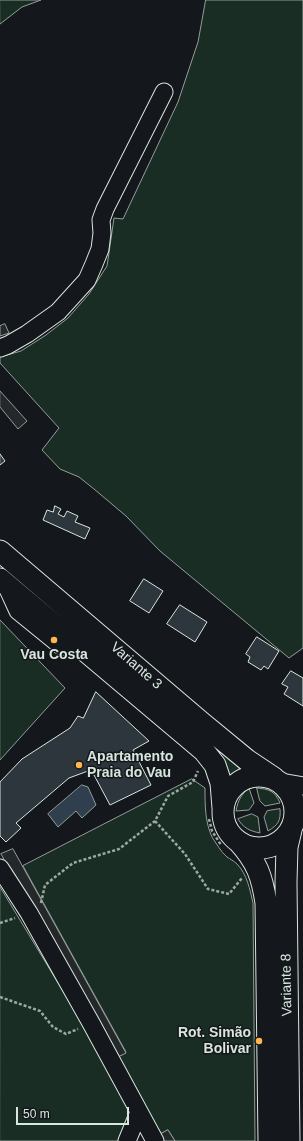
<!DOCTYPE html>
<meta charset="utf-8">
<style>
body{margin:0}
#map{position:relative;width:303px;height:1141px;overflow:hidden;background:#14181c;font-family:Arial,sans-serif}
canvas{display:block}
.scale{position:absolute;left:16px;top:1107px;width:113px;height:18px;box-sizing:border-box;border:2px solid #d8e6dc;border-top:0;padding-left:5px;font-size:12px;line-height:14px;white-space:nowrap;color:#d8e6dc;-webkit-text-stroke:3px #14181c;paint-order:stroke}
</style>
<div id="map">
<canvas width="303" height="1141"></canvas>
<div class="scale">50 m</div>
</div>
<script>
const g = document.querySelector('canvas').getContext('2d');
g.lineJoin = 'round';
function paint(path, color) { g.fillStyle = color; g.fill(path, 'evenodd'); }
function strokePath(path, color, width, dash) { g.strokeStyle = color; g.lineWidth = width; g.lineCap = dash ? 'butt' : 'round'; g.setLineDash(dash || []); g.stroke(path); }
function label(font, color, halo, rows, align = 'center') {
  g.font = font + ' Arial,sans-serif'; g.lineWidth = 3; g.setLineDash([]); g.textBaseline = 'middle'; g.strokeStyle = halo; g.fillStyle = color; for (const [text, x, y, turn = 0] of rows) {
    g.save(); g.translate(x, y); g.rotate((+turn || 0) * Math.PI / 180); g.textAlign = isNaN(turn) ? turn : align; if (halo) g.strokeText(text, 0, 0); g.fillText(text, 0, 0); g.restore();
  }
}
const green = new Path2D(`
 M0 0H41L22 7 0 24Z
 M206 0H303V648L289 658 160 551 126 516 94 489 79 477 60 469 42 450 59 428 0 363V357L21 351 46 335 68 318 89 294 107 266 114 218 123 219 178 102 198 42Z
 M0 620 65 688 0 760Z
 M213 742 243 766 226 778 210 745Z
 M192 779 205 788C205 805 205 822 212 837 216 843 221 852 227 857 230 859 234 861 237 864 247 874 250 890 253 903L255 1141H175L168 1130 159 1135 116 1058 126 1052 23 866Z
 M249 788 254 803 249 810 236 811C238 800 241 795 249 788Z
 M257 788C269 789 275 791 280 803L265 806 260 801Z
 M280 809C281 821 278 825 268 831L264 817 267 811Z
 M252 814 258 817 260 833C250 831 243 828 238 819Z
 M0 887 69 1001 129 1105 131 1120 122 1141H0Z`);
paint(green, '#1a2d24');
strokePath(green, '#939e99', 1);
const parking = new Path2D(`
 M5 324 9 333 0 336V326Z
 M0 391 27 421 18 429 0 407Z
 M13 849 126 1053 116 1058 1 854Z
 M168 1130 175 1141H163L159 1135Z`);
paint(parking, '#24282b');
strokePath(parking, '#939e99', 1);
const water = new Path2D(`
 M82 785 88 787 96 805 82 818 76 811 58 827 48 814Z`);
paint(water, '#2f3f4d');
strokePath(water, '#939e99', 1);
const building = new Path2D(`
 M0 454 5 461 0 465Z
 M55 506 61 509 58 514 64 517 67 511 78 516 75 522 90 528 85 539 43 520 47 510 53 512Z
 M144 579 163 591 149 613 130 601Z
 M180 605 207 622 195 642 167 624Z
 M257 637 279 651 268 669 264 666 261 670 248 662 250 657 246 654Z
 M291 671 303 678V706L284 694 288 687 282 684Z
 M96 692 149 741 133 750 151 785 110 805 94 775 88 771 69 778 16 823 21 828 6 842 0 836V782L22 759 70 728 78 716 83 718Z`);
paint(building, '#2c363c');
strokePath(building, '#d8e6dc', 1);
const minor = new Path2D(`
 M0 348 8 345 27 334 58 312 87 280 94 264 100 249 102 233 101 220 105 209 164 92
 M7 587 18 611 61 646 84 650
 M281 782 303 786
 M294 823 303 815
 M0 868 29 913 91 1023 155 1141
 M127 1141 139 1112`);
const major = new Path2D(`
 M0 551 202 723 247 760 274 778
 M0 579 204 751 215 765 221 783 223 808
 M223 812a36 36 0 1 1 72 0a36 36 0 1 1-72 0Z
 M238 841C257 862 262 876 266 903L269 1141
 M289 1141 286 882 287 847 291 830`);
strokePath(minor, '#d8e6dc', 19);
strokePath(major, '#d8e6dc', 23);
strokePath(new Path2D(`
 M209 819 212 831 221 845
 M155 821 185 854 208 889 229 894 242 878
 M41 903 45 885 73 863 119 849 155 821 168 796 193 782 198 771
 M0 923 15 918
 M0 997 40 1011 53 1027 66 1034 78 1029`), '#9da8a2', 2.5, [3, 2]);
strokePath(minor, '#14181c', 17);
strokePath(major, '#14181c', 21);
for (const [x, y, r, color] of [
 [54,640,4,"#ffb74d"],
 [79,765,4,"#ffb74d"],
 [259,1041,4,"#ffb74d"]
]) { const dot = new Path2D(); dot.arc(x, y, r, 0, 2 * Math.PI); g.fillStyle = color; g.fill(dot); strokePath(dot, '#14181c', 1.5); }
label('bold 14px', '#d8e6dc', '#14181c', [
 ["Vau Costa",54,655],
 ["Apartamento",87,757,"left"],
 ["Praia do Vau",87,773,"left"],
 ["Rot. Simão",251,1033,"right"],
 ["Bolivar",251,1049,"right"]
]);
label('14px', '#d8e6dc', '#14181c', [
 ["Variante 3",136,666,41],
 ["Variante 8",287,985,-91]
]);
</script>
